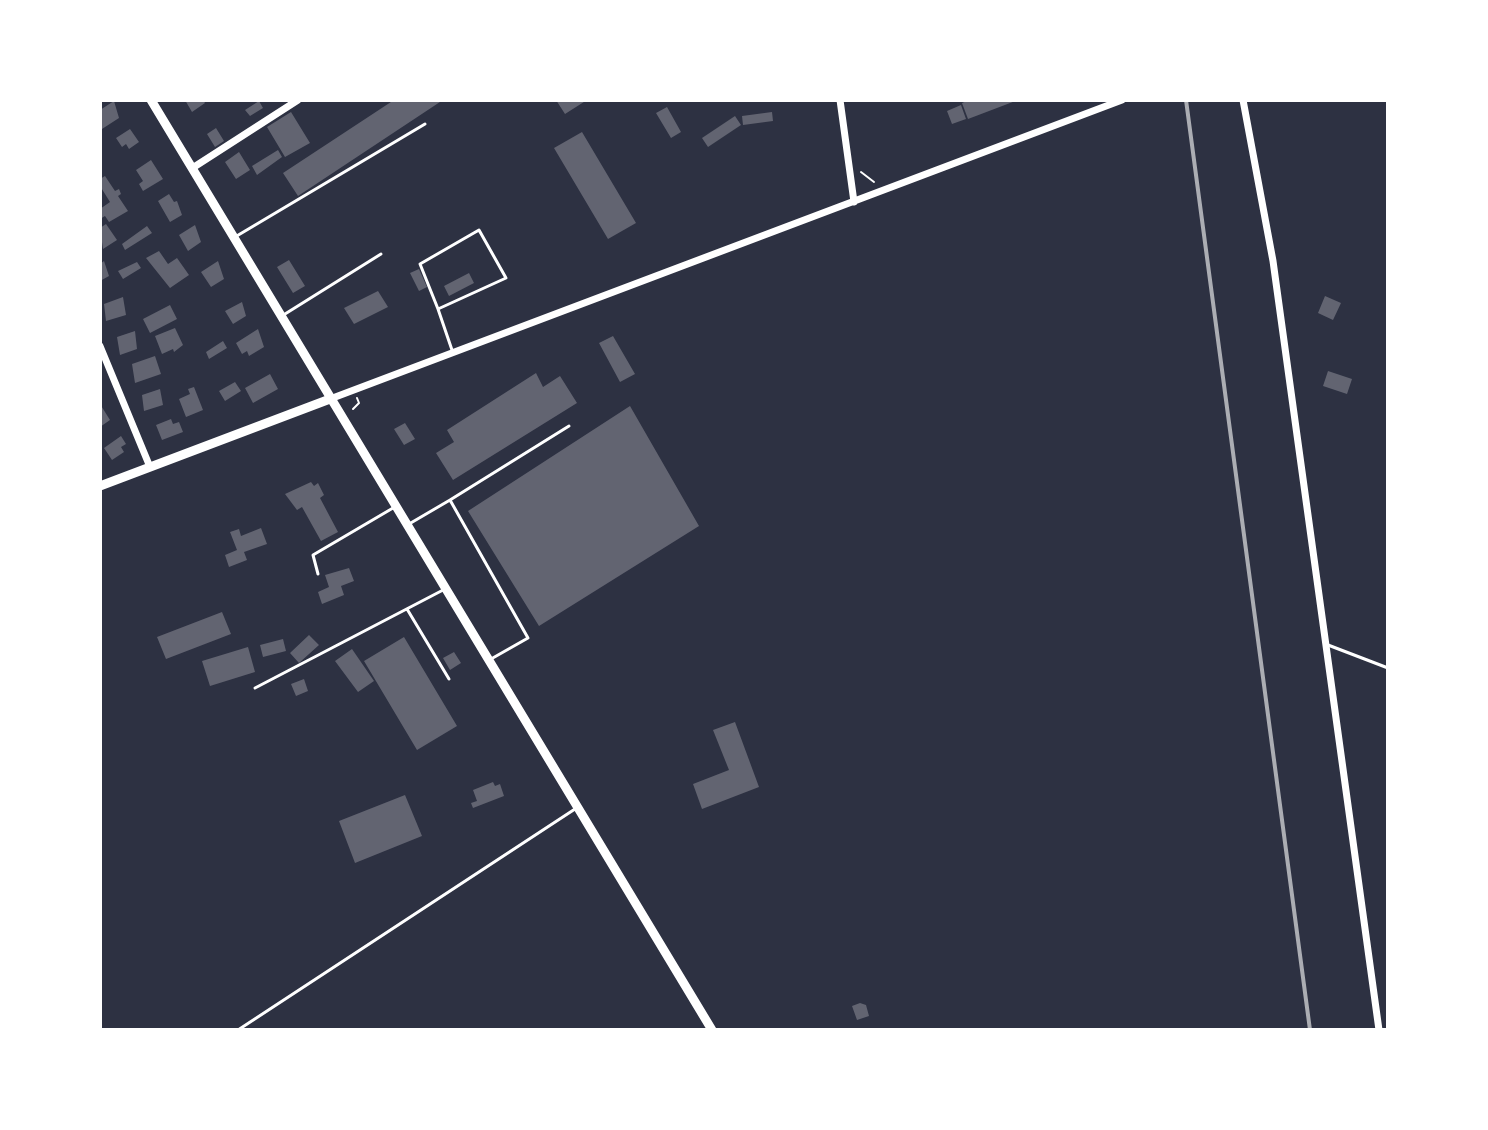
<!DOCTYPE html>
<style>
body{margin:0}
#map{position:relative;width:1488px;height:1130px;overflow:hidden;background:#2d3142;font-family:"DejaVu Sans",sans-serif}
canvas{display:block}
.frame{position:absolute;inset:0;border:102px solid #fff;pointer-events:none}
</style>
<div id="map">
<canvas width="1488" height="1130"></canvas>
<div class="frame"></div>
</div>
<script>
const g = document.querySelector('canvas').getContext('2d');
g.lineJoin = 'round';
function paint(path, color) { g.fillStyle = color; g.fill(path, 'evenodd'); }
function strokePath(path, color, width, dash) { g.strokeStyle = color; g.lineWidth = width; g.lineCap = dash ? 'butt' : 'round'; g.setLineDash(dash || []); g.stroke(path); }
paint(new Path2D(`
 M185 100H203L205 103 192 112Z
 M394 100H443L298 196 283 173Z
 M556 100H587L565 114Z
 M969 100H1018L968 119 962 103Z
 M114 101 119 118 102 129 100 110Z
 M259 101 263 108 250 116 245 110Z
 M961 105 966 119 952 124 947 111Z
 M667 107 681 132 671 138 656 113Z
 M291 112 310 143 285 157 267 127Z
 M772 112 773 121 743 125 742 116Z
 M735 116 741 125 708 147 702 138Z
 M216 128 224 141 215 147 207 134Z
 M130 129 139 142 129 149 126 144 122 147 116 138Z
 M582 132 636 223 608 239 554 148Z
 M278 150 282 157 257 175 252 166Z
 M239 152 250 170 236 179 225 162Z
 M151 160 163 179 143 191 139 184 143 181 136 170Z
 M105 176 115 191 119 189 121 194 118 196 128 211 109 222 105 216 100 219V209L110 202 100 186V179Z
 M169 194 174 202 177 201 182 215 170 222 158 201Z
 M106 224 117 240 103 249 100 228Z
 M195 225 201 242 188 251 179 235Z
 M147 226 152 233 125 250 122 244Z
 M159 251 168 264 177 258 189 275 170 288 146 258Z
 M289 260 305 286 293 293 277 267Z
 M104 261 109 276 100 281V264Z
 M218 261 224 279 211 287 201 272Z
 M137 262 141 268 123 279 118 271Z
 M419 269 427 287 419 291 410 273Z
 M469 273 474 283 449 296 444 286Z
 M378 291 388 307 354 324 344 308Z
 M1325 296 1341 303 1333 320 1318 313Z
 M123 297 126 315 106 321 104 304Z
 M242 302 246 316 233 324 225 311Z
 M170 305 177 319 150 333 143 319Z
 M175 328 183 345 174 352 173 349 162 354 155 336Z
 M258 329 264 347 249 356 247 351 242 354 236 343Z
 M135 331 137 349 120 355 117 337Z
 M613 336 635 374 620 382 599 343Z
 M223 341 227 348 209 359 206 352Z
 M155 356 161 374 135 383 132 364Z
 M1328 371 1352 379 1347 394 1323 386Z
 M536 373 543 387 560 376 577 403 453 480 436 453 454 442 447 430Z
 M270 374 278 389 253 403 245 388Z
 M235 382 241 391 225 401 219 391Z
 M194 387 203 410 186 417 179 399 190 394 188 389Z
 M160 389 163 405 144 411 142 395Z
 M100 404 110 420 100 427Z
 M630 406 699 526 539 626 468 511Z
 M171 419 173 424 179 422 183 432 162 440 156 425Z
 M405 423 415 439 404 445 394 429Z
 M121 436 126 444 121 447 124 452 112 460 104 448Z
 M311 482 314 486 318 483 324 495 320 498 338 532 321 541 302 507 297 510 285 494Z
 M261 528 267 544 244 552 247 560 229 567 225 555 237 550 230 532 239 529 241 536Z
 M349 568 354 581 341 586 344 595 322 604 318 592 329 587 325 575Z
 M222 612 231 634 166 659 157 637Z
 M309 635 319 645 299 663 290 653Z
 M404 637 457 726 417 750 364 661Z
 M283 639 286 651 263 657 260 645Z
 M248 647 255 672 210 686 202 661Z
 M352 649 374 681 358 692 335 661Z
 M454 652 461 663 450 670 443 658Z
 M304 679 308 691 296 696 291 684Z
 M735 722 759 787 702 809 693 784 729 770 713 730Z
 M493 782 495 786 500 784 504 796 473 808 471 803 477 801 473 790Z
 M405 795 422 836 355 863 339 821Z
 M860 1003 866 1005 869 1016 857 1020 852 1006Z`), '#626471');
strokePath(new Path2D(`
 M861 172 874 182
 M353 409 359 403 357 398`), '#fff', 2);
strokePath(new Path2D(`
 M235 237 425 124
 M438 309 420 264 479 230 506 278 438 309 453 353
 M285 314 381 254
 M450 500 569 426
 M409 524 450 500 528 638 491 659
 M318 574 313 555 393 508
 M407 609 449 679
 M1328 645 1388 668
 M255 688 445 589
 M238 1030 575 809`), '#fff', 3);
strokePath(new Path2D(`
 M840 100 854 202
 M1243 100 1273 261 1379 1030
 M194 167 298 100
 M100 346 150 467
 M330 399 1122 100`), '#fff', 7);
strokePath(new Path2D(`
 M151 100 712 1030
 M100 486 330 399`), '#fff', 9);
strokePath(new Path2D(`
 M1186 100 1310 1030`), '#abadb3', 4);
</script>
